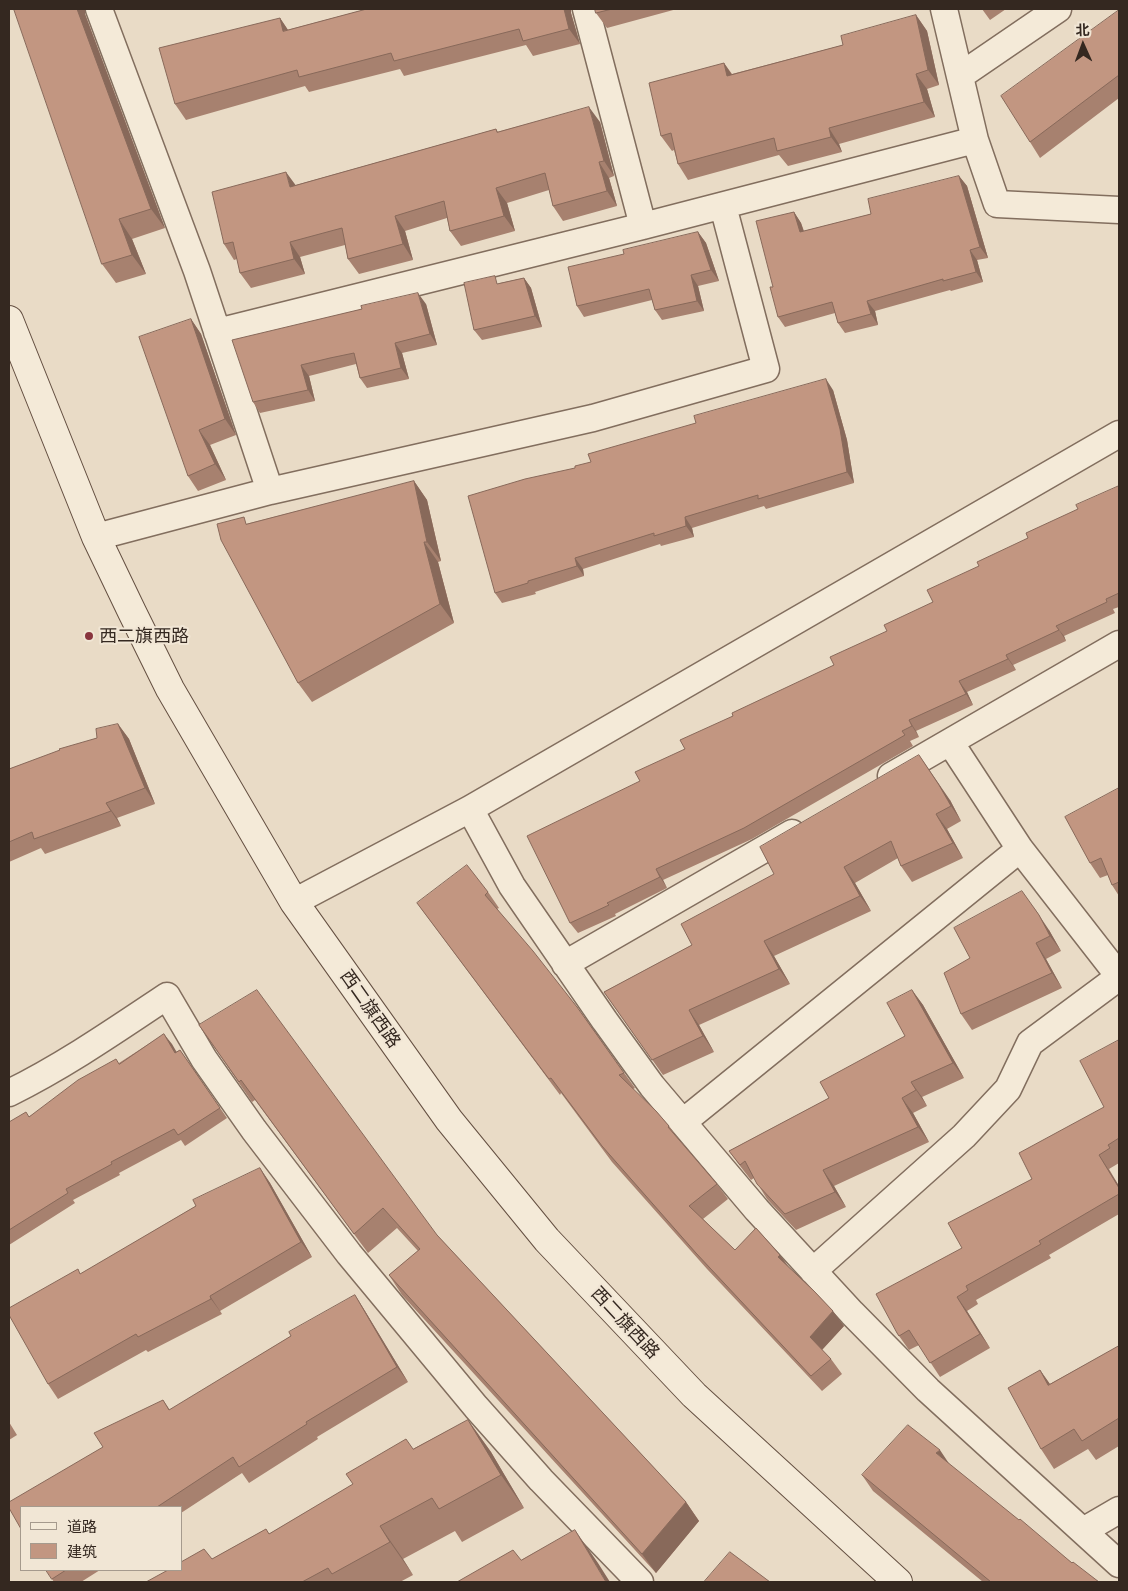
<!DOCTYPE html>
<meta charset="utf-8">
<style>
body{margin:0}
#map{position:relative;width:1128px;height:1591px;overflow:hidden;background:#e9dbc6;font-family:"Crimson Pro","Noto Sans SC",serif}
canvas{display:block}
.frame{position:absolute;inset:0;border:10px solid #342820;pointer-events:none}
.legend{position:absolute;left:20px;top:1506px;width:162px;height:65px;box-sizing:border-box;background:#f1e6d5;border:1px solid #a59a8d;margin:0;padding:6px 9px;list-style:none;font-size:15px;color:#342820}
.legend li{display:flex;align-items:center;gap:10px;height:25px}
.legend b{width:25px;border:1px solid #a59a8d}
.north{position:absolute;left:1058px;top:20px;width:50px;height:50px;-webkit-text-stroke:4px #f1e6d5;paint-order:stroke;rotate:358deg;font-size:14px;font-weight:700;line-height:20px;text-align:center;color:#342820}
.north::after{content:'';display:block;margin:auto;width:18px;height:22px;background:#342820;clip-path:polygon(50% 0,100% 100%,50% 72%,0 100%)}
</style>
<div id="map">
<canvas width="1128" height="1591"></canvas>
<div class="frame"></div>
<ul class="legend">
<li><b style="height:6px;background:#f4ead8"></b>道路</li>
<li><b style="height:14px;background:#c29681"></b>建筑</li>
</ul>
<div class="north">北</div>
</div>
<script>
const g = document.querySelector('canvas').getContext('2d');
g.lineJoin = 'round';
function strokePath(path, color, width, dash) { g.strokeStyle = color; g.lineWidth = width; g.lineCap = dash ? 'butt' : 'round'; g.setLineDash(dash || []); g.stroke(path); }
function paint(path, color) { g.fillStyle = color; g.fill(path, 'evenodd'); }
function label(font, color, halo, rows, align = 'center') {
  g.font = font + ' "Crimson Pro","Noto Sans SC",serif'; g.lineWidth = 4; g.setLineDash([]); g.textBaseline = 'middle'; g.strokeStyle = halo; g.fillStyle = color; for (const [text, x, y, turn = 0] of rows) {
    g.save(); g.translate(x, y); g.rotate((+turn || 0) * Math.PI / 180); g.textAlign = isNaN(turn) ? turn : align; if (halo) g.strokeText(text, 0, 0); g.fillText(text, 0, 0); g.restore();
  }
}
const street = new Path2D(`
 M99 9 197 271 270 491
 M586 9 643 226
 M944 9 975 140 997 204 1119 210
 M960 76 1058 9
 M217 332 643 226 975 140
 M96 537 270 491 593 418 766 369 723 206
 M950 742 1020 849 1119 976
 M891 776 1119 644
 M470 809 512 886 605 1021 652 1086 757 1210 852 1313 928 1390 1119 1564
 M294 902 470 809 1119 434
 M565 964 792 833
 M9 1093C64 1066 116 1030 167 996L204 1059 254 1130 349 1254 476 1407 541 1480 640 1582
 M683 1122 1020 849
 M813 1271 964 1136 1008 1089 1030 1043 1119 977
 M1083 1531 1119 1510`);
const secondary = new Path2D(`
 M9 320 96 537 132 612 170 689 294 902 449 1120 547 1240 694 1395 898 1582`);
strokePath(street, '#826e5e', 29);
strokePath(secondary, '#644f41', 30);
strokePath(street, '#f4ead8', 26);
strokePath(secondary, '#f4ead8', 28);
paint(new Path2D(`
 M14 9H85V14L165 228 132 239 146 274 116 283 102 264Z
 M367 9H571V13L580 44 533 56 526 45 404 76 400 69 309 92 305 86 186 120 175 104 280 18 288 30Z
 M595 9H677L607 28 596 13Z
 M982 9H1006L990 20Z
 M1119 10V98L1040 158 1030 142Z
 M916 15 927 31 939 85 927 89 935 117 839 144 842 152 788 166 779 155 688 180 678 164 674 150 672 151 661 136 724 63 732 74 843 45Z
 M600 122 614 176 609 178 617 206 563 221 553 206 549 190 507 203 515 231 461 246 450 231 447 218 405 231 413 260 359 274 348 259 345 245 300 257 305 274 251 288 240 273 237 259 234 260 224 244 296 185 496 129 498 132Z
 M959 176 967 186 988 258 977 260 983 282 951 291 950 290 875 311 878 325 845 333 838 323 835 313 785 327 778 317 773 287 794 212 801 223 804 231 871 214Z
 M698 232 706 243 719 281 698 286 704 311 662 320 655 310 652 300 584 317 577 306 624 254Z
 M524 278 531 288 542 327 482 340 474 330 500 283Z
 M426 304 437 345 402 353 409 379 367 388 360 378 356 364 309 376 315 401 260 413 253 402 362 309Z
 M191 319 201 334 236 435 210 445 226 480 198 491 188 476Z
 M833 390 847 440 854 483 766 509 764 506 692 528 694 537 661 546 660 544 583 569 584 576 535 592 536 594 502 603 495 593 575 468Z
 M414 481 427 500 441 561 438 562 454 623 312 702 298 683 249 524Z
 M1119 486V607L1113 609 1115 613 1064 636 1066 641 1013 665 1016 670 967 692 973 705 916 731 919 737 910 741 913 746 752 839 663 880 667 888 615 914 616 916 578 933 570 923 640 781 733 716 834 665 933 602 979 566Z
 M118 724 129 739 155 804 117 818 121 826 45 854 41 848 9 862V769L97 738Z
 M1119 788V896L1112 885 1108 875 1100 878 1090 863Z
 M950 800 961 821 947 829 963 858 912 882 901 866 898 858 855 883 871 911 774 956 790 984 699 1025 714 1052 663 1075 604 992 692 945Z
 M488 892 499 908 497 909 577 1007 635 1088 633 1089 669 1126 676 1136 717 1184 728 1199 703 1219 735 1250 790 1268 844 1326 822 1350 831 1359 842 1374 822 1391 707 1269 612 1162 561 1093 560 1095 417 903Z
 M1049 930 1061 951 1046 959 1062 988 972 1030 961 1014Z
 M912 990 923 1005 964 1078 922 1097 927 1106 913 1113 929 1142 834 1186 846 1207 796 1230 767 1199 754 1178 751 1180 740 1166 729 1151 829 1098 905 1036Z
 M199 1025 437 1235 686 1502 699 1521 656 1573 402 1295 389 1275 418 1251 397 1228 368 1253 255 1100 252 1102Z
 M164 1034 176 1052 180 1050 227 1118 185 1146 181 1140 119 1173 120 1175 73 1200 75 1203 9 1245V1122L30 1116 119 1063Z
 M1119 1040V1158L1118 1159 1119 1163 1109 1169 1119 1186V1214L1049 1255 1051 1258 976 1300 978 1304 967 1311 990 1348 940 1377 919 1345 909 1350 897 1333 962 1248 1104 1107Z
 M260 1168 270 1183 312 1257 220 1311 222 1314 148 1352 146 1350 58 1399 48 1384 81 1274Z
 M355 1295 365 1311 408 1382 317 1437 318 1439 249 1483 242 1473 181 1513V1507H21L103 1447 163 1400 170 1410 291 1336Z
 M1119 1346V1446L1096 1460 1088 1449 1054 1469 1041 1449 1040 1370 1050 1384Z
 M468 1420 491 1452 524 1508 462 1542 455 1531 403 1559 413 1575 400 1582H146L212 1559 266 1529 269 1534 413 1449Z
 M9 1422 17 1435 9 1440Z
 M949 1464 1072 1563 1099 1582H983L873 1491 862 1475Z
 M46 1570H100L81 1582H54Z`), '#a7816f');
paint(new Path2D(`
 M77 9H85V14L165 228 151 209Z
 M564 9H571V13L580 44 569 29Z
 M916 15 927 31 939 85 928 70Z
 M280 18 290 33 283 31Z
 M724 63 734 78 727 76Z
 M916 74 927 89 935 117 924 102Z
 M589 107 600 122 614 176 604 161Z
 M829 128 839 144 842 152 831 137Z
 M599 162 609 178 617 206 607 191Z
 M286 172 297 187H290Z
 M959 176 967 186 988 258 980 247Z
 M496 188 507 203 515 231 504 216Z
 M794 212 801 223 807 242 800 232Z
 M395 216 405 231 413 260 403 244Z
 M119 219 132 239 146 274 132 255Z
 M698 232 706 243 719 281 711 270Z
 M290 242 300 257 305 274 294 259Z
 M970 250 977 260 983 282 976 272Z
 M691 275 698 286 704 311 697 301Z
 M524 278 531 288 542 327 535 316Z
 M418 293 426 304 437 345 430 334Z
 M867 301 875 311 878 325 871 314Z
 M191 319 201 334 236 435 225 419Z
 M395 343 402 353 409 379 401 368Z
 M301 365 309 376 315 401 308 390Z
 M826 379 833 390 847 440 854 483 847 472Z
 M199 430 210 445 226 480 215 464Z
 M414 481 427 500 441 561 427 542Z
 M685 517 692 528 694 537 686 526Z
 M424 542 438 562 454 623 440 604Z
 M575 558 583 569 584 576 577 566Z
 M1056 626 1064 636 1066 641 1059 630Z
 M1006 655 1013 665 1016 670 1008 659Z
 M959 681 967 692 973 705 966 694Z
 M909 720 916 731 919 737 912 726Z
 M118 724 129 739 155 804 145 788Z
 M919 755 950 800 961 821 951 806Z
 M106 803 117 818 121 826 111 811Z
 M936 814 947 829 963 858 953 843Z
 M844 867 855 883 871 911 860 896Z
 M656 869 663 880 667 888 660 877Z
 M1033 906 1049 930 1061 951 1050 936Z
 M764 941 774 956 790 984 779 969Z
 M1036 943 1046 959 1062 988 1052 973Z
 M912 990 923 1005 964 1078 953 1063Z
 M689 1010 699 1025 714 1052 703 1036Z
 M164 1034 172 1044 183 1063 175 1053Z
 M911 1082 922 1097 927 1106 916 1090Z
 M902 1098 913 1113 929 1142 918 1127Z
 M1099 1155 1119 1186V1188Z
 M260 1168 270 1183 312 1257 301 1242Z
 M823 1170 834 1186 846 1207 835 1192Z
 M780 1255 791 1270 778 1257Z
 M355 1295 365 1311 408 1382 397 1367Z
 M210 1296 222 1314 211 1299Z
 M957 1297 967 1311 990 1348 980 1334Z
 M833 1311 844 1326 820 1352 810 1337Z
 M1040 1370 1054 1390 1048 1385Z
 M468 1420 491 1452 524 1508 501 1475Z
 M940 1450 950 1465 936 1453Z
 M686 1502 699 1521 656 1573 642 1554Z
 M380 1526 403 1559 413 1575 390 1542Z
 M575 1530 598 1563 610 1582H606Z`), '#88695a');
const building = new Path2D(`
 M14 9H77L151 209 119 219 132 255 102 264Z
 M367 9H564L569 29 523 41 519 29 394 61 391 53 299 77 297 70 175 104 159 48 280 18 283 31Z
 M595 9H612L596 13Z
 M1119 10V75L1030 142 1001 96Z
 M916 15 928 70 916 74 924 102 829 128 831 137 777 151 774 138 678 164 671 133 661 136 649 83 724 63 727 76 843 45 841 36Z
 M589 107 604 161 599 162 607 191 553 206 545 173 496 188 504 216 450 231 444 201 395 216 403 244 348 259 342 228 290 242 294 259 240 273 233 242 224 244 212 192 286 172 290 187 496 129 497 132Z
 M959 176 980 247 970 250 976 272 943 281V279L867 301 871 314 838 323 832 302 778 317 770 287H773L756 221 794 212 800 232 871 214 868 199Z
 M698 232 711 270 691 275 697 301 655 310 649 289 577 306 568 267 624 254 623 250Z
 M495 276 497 284 524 278 535 316 474 330 464 283Z
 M418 293 430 334 395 343 401 368 360 378 354 353 330 358 301 365 308 390 253 402 232 340 362 309 361 306Z
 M191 319 225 419 199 430 215 464 188 476 139 337Z
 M826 379 840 429 847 472 758 499V495L685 517 686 526 654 536V533L575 558 577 566 528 581V583L495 593 468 496 525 479 575 468V466L591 462 588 454 696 423 694 416Z
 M414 481 427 542H424L440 604 298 683 221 540 217 524 244 517 246 524Z
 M1119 486V593L1106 599 1107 602 1056 626 1059 630 1006 655 1008 659 959 681 966 694 909 720 912 726 902 731 905 735 744 828 656 869 660 877 607 903 609 905 570 923 527 836 640 781 635 772 685 749 680 740 733 716 732 713 834 665 830 657 887 631 884 625 933 602 927 590 979 566 977 562 1028 538 1026 533 1078 509 1076 505Z
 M118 724 145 788 106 803 111 811 34 839 32 832 9 842V769L60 750 59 749 97 738 96 729Z
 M919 755 939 785 951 806 936 814 953 843 901 866 891 841 844 867 860 896 764 941 779 969 689 1010 703 1036 652 1060 604 992 692 945 681 924 774 874 760 847Z
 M1119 788V882L1112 885 1101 858 1090 863 1065 817Z
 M467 865 488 892 485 895 533 951 577 1007 624 1073 619 1075 656 1111 669 1126 668 1127 717 1184 689 1206 735 1250 756 1228 780 1255 778 1257 814 1291 833 1311 810 1337 831 1359 811 1376 696 1253 602 1146 551 1078 549 1079 417 903Z
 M1022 891 1039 915 1050 936 1036 943 1052 973 961 1014 944 973 970 958 954 928Z
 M257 990 437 1235 686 1502 642 1554 389 1275 420 1249 383 1208 354 1234 241 1080 239 1082 199 1025Z
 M912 990 953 1063 911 1082 916 1090 902 1098 918 1127 823 1170 835 1192 785 1214 757 1184 745 1161 740 1165 729 1151 829 1098 820 1082 905 1036 887 1003Z
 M164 1034 175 1053 180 1050 220 1108 178 1135 174 1129 111 1162 112 1164 66 1189 68 1193 9 1230V1122L26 1112 29 1117 78 1080 116 1059 119 1064Z
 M1119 1040V1138L1108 1145 1110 1148 1099 1155 1119 1188V1194L1039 1241 1041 1244 966 1286 968 1290 957 1297 980 1334 930 1363 909 1330 899 1336 897 1333 876 1294 962 1248 948 1223 1032 1179 1019 1153 1104 1107 1080 1061Z
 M260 1168 301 1242 210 1296 211 1299 138 1337 136 1334 48 1384 9 1315V1308L78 1269 80 1274 196 1206 193 1200Z
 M355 1295 397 1367 306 1422 307 1424 239 1467 233 1457 157 1507H21V1529L9 1508V1502L103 1447 94 1433 163 1400 169 1410 291 1336 289 1332Z
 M1119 1346V1418L1082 1441 1074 1429 1041 1449 1008 1388 1040 1370 1048 1385Z
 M468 1420 501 1475 439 1509 432 1498 380 1526 390 1542 332 1574 328 1568 302 1582H146L168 1570H181V1562L204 1549 212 1559 266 1529 269 1534 353 1484 346 1474 406 1439 413 1449Z
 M908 1425 940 1450 936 1453 1019 1520 1020 1519 1072 1563 1073 1562 1099 1582H991L862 1475Z
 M575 1530 606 1582H457L513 1550 521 1560Z
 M730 1552 770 1582H704Z
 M46 1570H66L52 1579Z`);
paint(building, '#c29681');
strokePath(building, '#88695a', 1);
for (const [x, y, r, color] of [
 [89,636,5,"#89353e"]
]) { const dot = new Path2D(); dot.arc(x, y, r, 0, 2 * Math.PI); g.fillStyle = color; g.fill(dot); strokePath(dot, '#f1e6d5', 2); }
label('18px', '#342820', '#f1e6d5', [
 ["西二旗西路",99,636]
], 'left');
label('18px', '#342820', '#f1e6d5', [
 ["西二旗西路",370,1009,55],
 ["西二旗西路",625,1323,47]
]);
</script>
